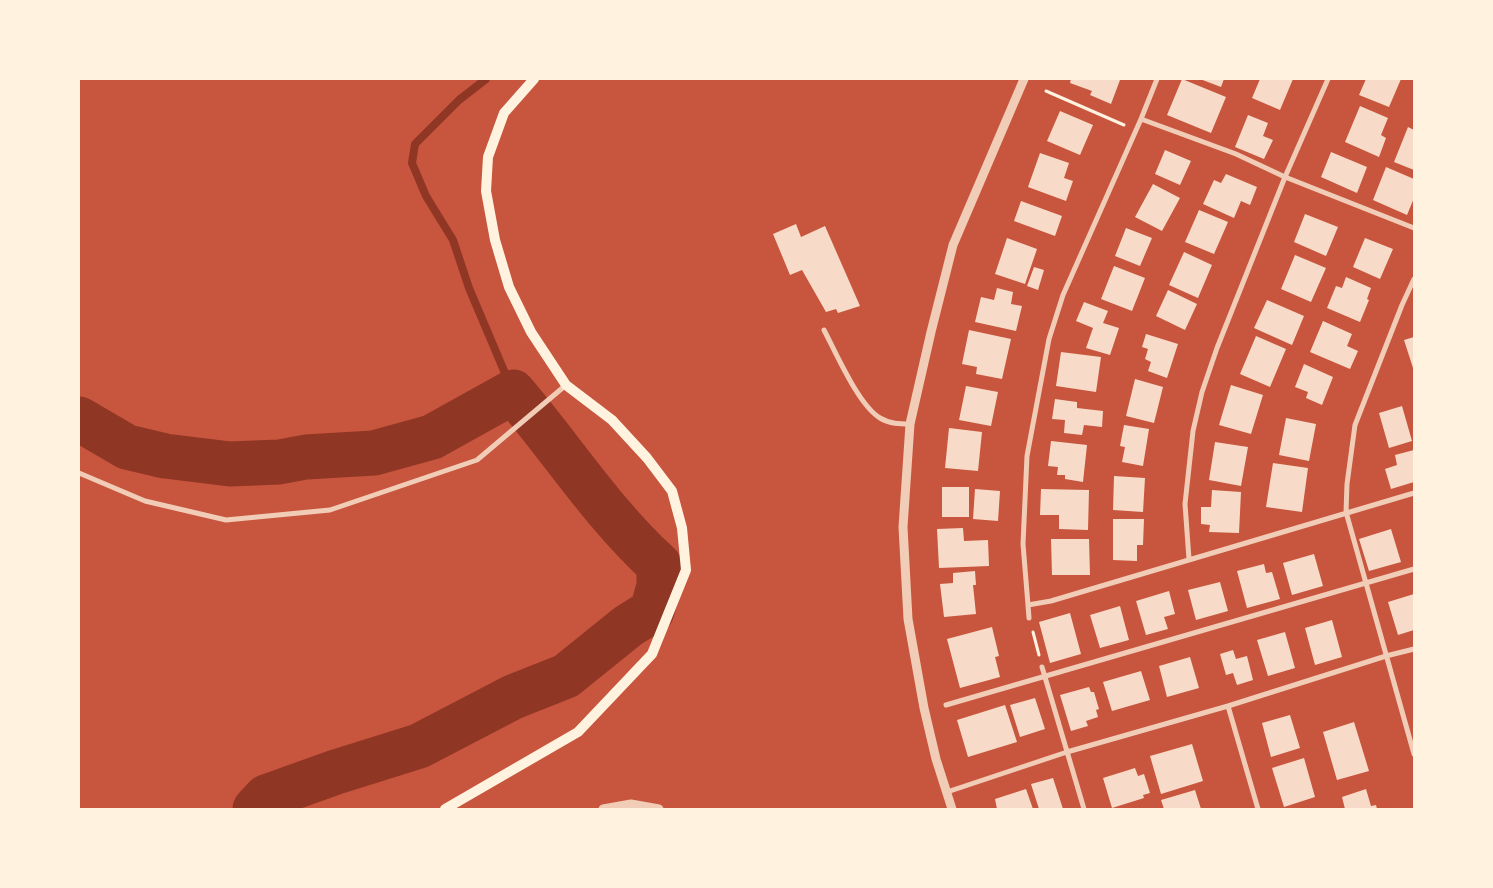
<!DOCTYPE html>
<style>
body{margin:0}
#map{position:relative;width:1493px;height:888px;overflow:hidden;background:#c8553d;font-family:Roboto,sans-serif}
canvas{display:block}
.frame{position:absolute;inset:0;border:80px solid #fff3e0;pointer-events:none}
</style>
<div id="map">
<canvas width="1493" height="888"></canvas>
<div class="frame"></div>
</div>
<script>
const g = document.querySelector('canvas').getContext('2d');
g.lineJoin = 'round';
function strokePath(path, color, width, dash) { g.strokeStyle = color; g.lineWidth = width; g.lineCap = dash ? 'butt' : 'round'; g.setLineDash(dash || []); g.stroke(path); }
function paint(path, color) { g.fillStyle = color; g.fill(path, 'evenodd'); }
strokePath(new Path2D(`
 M486 79 459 100 415 144 412 163 426 196 453 240 469 288 513 392`), '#8f3625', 8);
strokePath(new Path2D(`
 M79 419 127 447 165 456 230 464 279 462 306 457 374 453 432 437 513 392C562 449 603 514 659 565V586L652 611 628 626 566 676 513 697 419 746 336 772 266 797 255 809`), '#8f3625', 45);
paint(new Path2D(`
 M1071 79H1116L1120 80 1111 104 1090 95 1092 91 1070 83Z
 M1182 79 1226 97 1211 133 1167 115Z
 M1200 79H1224L1221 87Z
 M1260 79H1293L1280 110 1252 98Z
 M1366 79H1401L1389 107 1359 95Z
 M1360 106 1388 118 1381 135 1386 138 1379 157 1345 142Z
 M1060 111 1093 125 1080 155 1047 141Z
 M1248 115 1268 123 1263 136 1273 140 1264 159 1235 147Z
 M1408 127 1414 130V170L1394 162Z
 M1165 150 1191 161 1180 185 1155 174Z
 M1331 152 1367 167 1357 193 1321 177Z
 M1040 153 1069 163 1064 178 1073 181 1066 201 1028 187Z
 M1386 167 1414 179V198L1407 215 1373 200Z
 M1226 174 1257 187 1250 205 1241 201 1234 218 1203 204 1214 180 1221 183Z
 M1153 184 1180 198 1162 231 1135 217Z
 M1021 201 1062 216 1055 236 1014 221Z
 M1199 210 1228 222 1214 254 1185 242Z
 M1305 214 1338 227 1326 256 1294 242Z
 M796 224 801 237 825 226 860 306 838 313 836 309 826 312 802 270 790 275 773 234Z
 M1126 228 1152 238 1140 266 1115 256Z
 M1007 238 1037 249 1025 284 995 274Z
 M1365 238 1393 249 1380 279 1353 267Z
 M1184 252 1212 265 1198 298 1169 285Z
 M1295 255 1326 268 1311 302 1281 289Z
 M1114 266 1145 278 1132 311 1101 299Z
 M1034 267 1044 270 1038 290 1027 286Z
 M1346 277 1371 288 1367 299 1369 300 1360 322 1327 308 1336 286 1342 288Z
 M997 288 1013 292 1011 304 1022 306 1016 331 975 322 981 297 994 300Z
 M1168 290 1197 304 1185 330 1156 316Z
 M1267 300 1304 316 1292 345 1254 328Z
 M1084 302 1108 311 1103 323 1119 328 1110 355 1086 348 1093 328 1076 321Z
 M1323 321 1352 334 1347 346 1358 351 1350 369 1310 352Z
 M969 330 1011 339 1002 379 976 374 977 367 962 364Z
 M1146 334 1178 344 1167 378 1148 371 1151 362 1145 359 1148 349 1142 347Z
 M1256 336 1286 349 1270 387 1240 374Z
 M1414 337V371L1404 340Z
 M1061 352 1101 357 1096 392 1056 386Z
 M1304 364 1333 377 1322 405 1306 398 1308 392 1295 387Z
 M1135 379 1163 387 1154 423 1126 416Z
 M1231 385 1263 395 1251 434 1219 425Z
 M966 386 998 392 991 426 959 420Z
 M1055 399 1077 402V408L1103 411 1102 427 1084 425 1082 435 1064 433 1065 420 1052 419Z
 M1402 406 1412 441 1389 448 1379 413Z
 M1286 418 1316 424 1309 461 1279 455Z
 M1124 425 1149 429 1143 466 1122 462 1125 447 1120 446Z
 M949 428 982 432 978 471 945 468Z
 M1051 441 1087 445 1083 482 1065 479V475H1057L1058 467 1048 466Z
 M1215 442 1248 447 1241 486 1209 480Z
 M1414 450V482L1391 489 1385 469 1397 465 1395 455Z
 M1273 463 1308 468 1302 512 1266 507Z
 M1114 476 1145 478 1143 512 1113 510Z
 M942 487H969V517H942Z
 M975 489 1000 491 998 521 973 519Z
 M1041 489 1089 490 1088 530 1059 529V515H1040Z
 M1212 490 1241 492 1239 533 1209 532 1210 525 1201 524V507H1211Z
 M1113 519H1144L1143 545H1137V561L1113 560Z
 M963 528 964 541 988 540 989 566 939 568 937 529Z
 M1391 529 1401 562 1369 571 1359 539Z
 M1051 539H1089L1090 575H1052Z
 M1314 554 1323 586 1292 595 1283 563Z
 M1264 564 1266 573 1272 572 1280 599 1247 608 1237 571Z
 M975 571 976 585H973L976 614 944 617 940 584 953 583V573Z
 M1220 582 1228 611 1196 620 1188 590Z
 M1169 591 1175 614 1164 617 1168 629 1146 635 1136 601Z
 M1414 594V630L1398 635 1388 602Z
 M1120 606 1129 640 1100 648 1090 615Z
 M1070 613 1081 654 1050 663 1039 622Z
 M1332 620 1342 657 1315 665 1305 628Z
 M992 627 999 656 995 657 1000 677 960 688 947 639Z
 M1285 632 1295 668 1268 676 1257 640Z
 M1233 650 1236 659 1247 656 1253 680 1237 685 1233 673 1226 675 1220 654Z
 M1190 657 1199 688 1167 697 1159 666Z
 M1141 671 1150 700 1112 711 1103 682Z
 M1089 687 1091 692H1094L1099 709 1096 710 1098 717 1086 721 1088 726 1071 731 1060 695Z
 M1035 698 1045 729 1020 737 1010 705Z
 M1005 705 1017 742 968 757 957 720Z
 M1290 715 1300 748 1271 757 1262 723Z
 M1354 722 1369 771 1337 780 1323 732Z
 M1192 744 1203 781 1161 794 1150 756Z
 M1304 758 1315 797 1284 807 1272 768Z
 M1135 768 1138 776 1144 774 1150 793 1143 795 1144 798 1112 808 1103 778Z
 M1053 778 1063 809H1039L1031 784Z
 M1026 789 1033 809H997L995 799Z
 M1366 789 1371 806 1376 805 1377 809H1345L1342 797Z
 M1195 790 1201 809H1164L1161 800Z`), '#f7dbc8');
strokePath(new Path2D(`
 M1046 91 1124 125
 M1033 632 1039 655`), '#fff3e0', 3);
strokePath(new Path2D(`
 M1157 79 1141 119 1063 295 1049 339 1027 456 1023 544 1028 605 1051 601 1414 493
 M1141 119 1236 154 1285 177 1414 228
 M1414 279 1402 305 1355 425 1347 484 1346 512 1414 754
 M824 330C836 353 859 406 880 418 890 424 900 424 910 424
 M79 473 145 501 226 520 330 510 477 460 566 385
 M1189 559 1185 504 1193 431 1202 392 1217 348 1285 177 1328 79
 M1028 605 1029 618
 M1042 667 1084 809
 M946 705 1414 569
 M1228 706 1258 809
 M947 792 1067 752 1228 706 1386 656 1414 649`), '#f1ccb7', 5);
strokePath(new Path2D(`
 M603 809 631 804 659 809
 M952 809 936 759 924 708 908 619 903 527 910 424 931 332 953 245 1024 79`), '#f1ccb7', 9);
strokePath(new Path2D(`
 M445 809 578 732 652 654 686 570 682 528 672 491 647 458 612 420 566 385 531 332 509 287 495 240 486 191 488 157 504 113 534 79`), '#fff3e0', 10);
</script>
